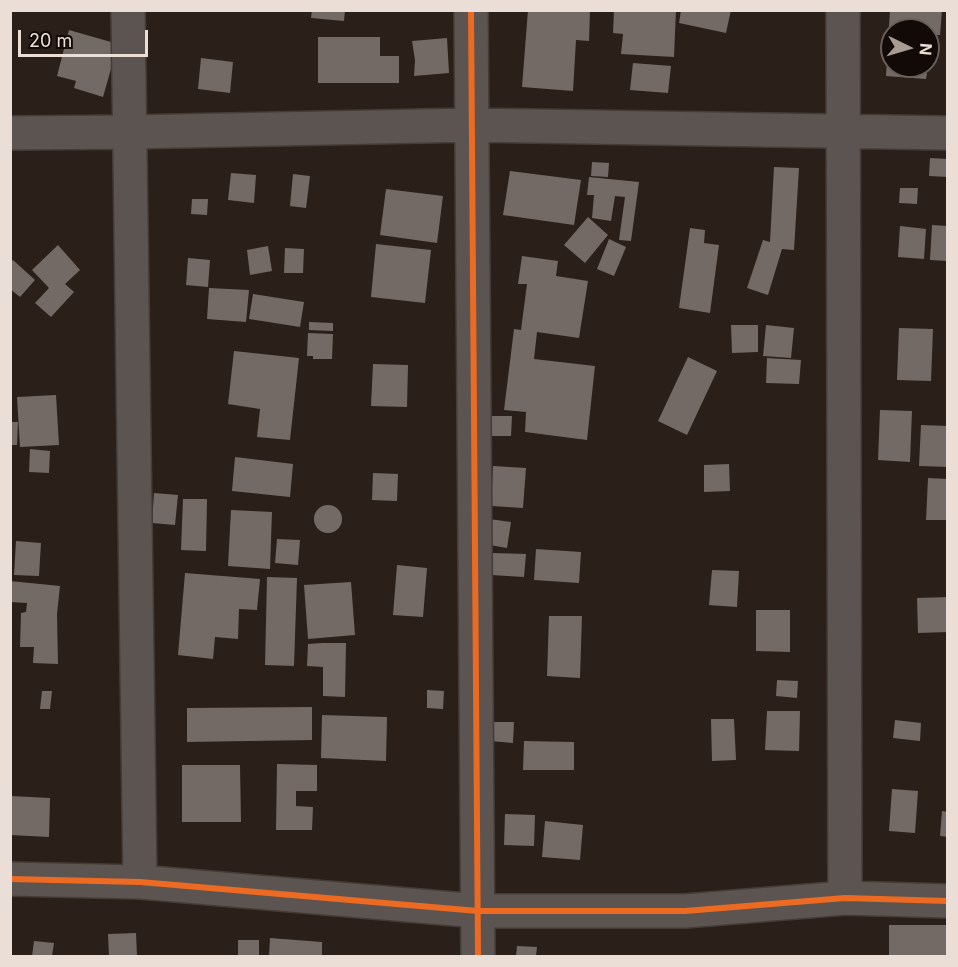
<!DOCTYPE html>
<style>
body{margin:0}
#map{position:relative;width:958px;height:967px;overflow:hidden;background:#2a1f19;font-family:Inter,sans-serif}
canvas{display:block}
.frame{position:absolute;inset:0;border:12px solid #ebded7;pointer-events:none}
.north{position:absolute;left:880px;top:18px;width:60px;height:60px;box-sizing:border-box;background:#120a06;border:2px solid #695f5a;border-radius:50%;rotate:95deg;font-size:16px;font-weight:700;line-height:24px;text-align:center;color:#ebded7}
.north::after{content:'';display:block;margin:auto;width:21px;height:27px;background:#a79b94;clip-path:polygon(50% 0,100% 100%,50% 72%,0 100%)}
.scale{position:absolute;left:18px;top:30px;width:130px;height:27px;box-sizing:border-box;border:3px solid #ebded7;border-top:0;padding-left:8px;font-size:18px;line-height:21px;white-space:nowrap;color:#ebded7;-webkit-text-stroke:4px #120a06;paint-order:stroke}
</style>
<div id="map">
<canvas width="958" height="967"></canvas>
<div class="frame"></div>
<div class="north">N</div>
<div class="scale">20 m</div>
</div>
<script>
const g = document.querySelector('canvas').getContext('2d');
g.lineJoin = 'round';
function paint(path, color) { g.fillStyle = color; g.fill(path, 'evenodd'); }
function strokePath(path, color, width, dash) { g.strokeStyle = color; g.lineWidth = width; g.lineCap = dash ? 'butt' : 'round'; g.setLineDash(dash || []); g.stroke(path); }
paint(new Path2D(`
 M312 10H345L344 21 311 18Z
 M528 10H590L589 41 576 40 573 91 522 87Z
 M614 10H676L674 57 621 54 623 34 613 33Z
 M681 10H731L726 33 679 23Z
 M890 10H942L940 35H930V42H928V30H892V66H928L926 79 886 76Z
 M69 30 118 44 103 97 74 88 76 81 57 76Z
 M318 37H380V56H399V83H318Z
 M447 38 449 73 414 76 415 60 412 41Z
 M201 58 233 62 230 93 198 89Z
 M633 63 671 66 668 93 630 90Z
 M930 158 948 159V177L929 176Z
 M592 162 609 163 608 177 591 176Z
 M774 167 799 168 794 250 782 249 768 295 747 288 763 240 770 242Z
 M510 171 581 180 574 225 503 215Z
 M231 173 256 175 254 203 228 200Z
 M293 174 310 176 306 208 290 206Z
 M589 177 639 182 631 241 619 240 625 197 615 196 611 221 592 218 594 195H587Z
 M900 188H918L917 204 899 203Z
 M386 189 443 196 437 243 380 235Z
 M192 199H208L207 215 191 214Z
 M588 217 608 235 585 263 564 245Z
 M932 225 948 226V261L930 260Z
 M900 226 926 229 924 259 898 257Z
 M690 228 705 230 704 243 719 245 710 313 679 308Z
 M609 239 626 247 614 276 597 269Z
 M376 244 431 250 425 303 371 297Z
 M58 245 80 270 65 284 74 292 51 317 35 303 49 288 32 270Z
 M268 246 272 271 250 275 247 250Z
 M285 248 304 249 303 273H284Z
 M522 256 558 261 556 276 588 281 579 338 537 332 534 359 595 366 587 440 525 432 526 412 504 410 514 329 521 330 527 284H518Z
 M188 258 210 260 208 287 186 285Z
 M13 260 35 280 20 297 10 289V263Z
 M209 288 249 290 246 322 207 319Z
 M253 294 304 302 300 327 249 319Z
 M309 322 333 323V331L309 330Z
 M731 325H758V352L732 353Z
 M766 325 794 328 791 358 763 356Z
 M899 328 933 329 931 381 897 380Z
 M308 333 333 334 332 359H313V356H307Z
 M234 351 299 358 290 440 257 437 260 409 228 404Z
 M688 357 717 371 687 435 658 421Z
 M767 358 801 360 799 384 766 383Z
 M373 364 408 365 407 407 371 406Z
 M56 395 59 445 20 447 17 397Z
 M880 410 912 411 910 462 878 460Z
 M491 416H512L511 436H492Z
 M10 422H18L17 445H10Z
 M921 425 948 426V467L919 466Z
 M30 449 50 451 49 473 29 472Z
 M235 457 293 464 290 497 232 491Z
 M729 464 730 491 704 492V465Z
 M493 466 526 468 523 508 491 506Z
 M373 473 398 474 397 501 372 500Z
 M928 478 948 479V520H926Z
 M154 493 178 495 175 525 152 523Z
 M183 499H207L206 551 181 550Z
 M314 519a14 14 0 1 1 28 0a14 14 0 1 1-28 0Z
 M231 510 272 512 270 569 228 566Z
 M482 518 511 522 507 548 478 543Z
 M277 539 300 540 298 565 275 563Z
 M16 541 41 543 39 576 14 575Z
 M536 549 581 552 579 583 534 580Z
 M492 553 526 554 524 577 491 575Z
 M397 565 427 568 423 617 393 615Z
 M712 570 739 571 737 607 709 605Z
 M185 573 260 579 257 610 239 609 238 639 215 637 213 659 178 655Z
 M267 577 297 578 294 666 265 665Z
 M10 581 60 586 57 614 58 664 33 663 34 647H20L21 613 26 612 27 603 10 602Z
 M351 582 355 635 308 639 304 585Z
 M948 597V632L918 633 917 598Z
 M756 610H790V652L756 651Z
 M549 616H582L580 678 547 676Z
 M322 643H346L345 697 323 696V667L307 666 308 644Z
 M777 680 798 681 797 698 776 696Z
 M427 690 444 691 443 709 427 708Z
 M42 691H52L50 709H40Z
 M312 707V740L187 742V708Z
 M767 711H800L799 751 765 750Z
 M322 715 387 717 386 761 321 758Z
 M711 719H734L736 760 712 761Z
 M895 720 921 723 920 741 893 738Z
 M491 722H514L513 743 490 741Z
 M524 741 574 742V770H523Z
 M277 764 317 765V791H296V806L313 807 312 830H276Z
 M182 765H240L241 822H182Z
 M892 789 918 791 915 833 889 831Z
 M11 796 50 798 49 837 10 835Z
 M942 811 948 812V837L940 836Z
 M505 814 535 815 534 846 504 845Z
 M545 821 583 825 580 860 542 857Z
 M889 925H948V956H889Z
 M136 933 137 956H109L108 934Z
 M270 938 322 942V956H269Z
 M238 940H259V956H238Z
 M34 941 54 943 52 956H32Z
 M517 946 537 947 536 956H516Z`), '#746a65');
const street = new Path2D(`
 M128 10 140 882
 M471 10 478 956
 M843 10 845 898
 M10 133 130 132 472 125 948 133
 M10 879 140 882 478 911H685L845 898 948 901`);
strokePath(street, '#453c38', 36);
strokePath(street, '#5c5450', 33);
strokePath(new Path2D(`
 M471 10 478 956
 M10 879 140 882 478 911H685L845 898 948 901`), '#ed6a23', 6);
</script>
